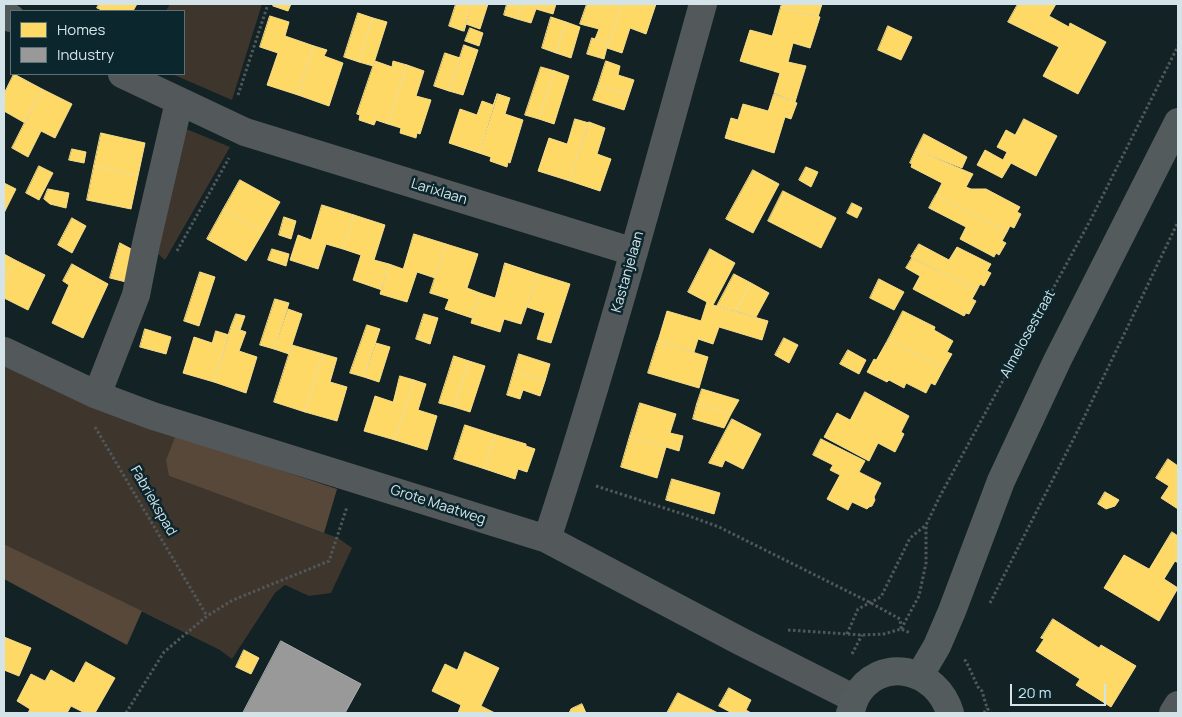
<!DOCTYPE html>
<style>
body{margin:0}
#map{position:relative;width:1182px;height:717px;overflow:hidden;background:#132225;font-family:Manrope,sans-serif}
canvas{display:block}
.frame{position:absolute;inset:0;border:5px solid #d4e3e8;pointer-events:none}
.legend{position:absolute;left:10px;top:10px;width:175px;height:65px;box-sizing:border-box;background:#0b262d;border:1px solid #5b7278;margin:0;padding:6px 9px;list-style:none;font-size:15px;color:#d4e3e8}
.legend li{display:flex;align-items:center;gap:10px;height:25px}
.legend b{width:25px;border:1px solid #5b7278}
.scale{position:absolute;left:1010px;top:684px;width:96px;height:22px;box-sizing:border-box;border:2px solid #d4e3e8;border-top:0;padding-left:6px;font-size:15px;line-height:18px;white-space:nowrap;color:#d4e3e8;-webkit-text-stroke:4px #0b262d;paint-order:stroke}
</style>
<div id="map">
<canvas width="1182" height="717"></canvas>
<div class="frame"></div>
<ul class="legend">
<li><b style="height:14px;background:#ffd966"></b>Homes</li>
<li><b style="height:14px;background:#999"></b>Industry</li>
</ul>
<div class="scale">20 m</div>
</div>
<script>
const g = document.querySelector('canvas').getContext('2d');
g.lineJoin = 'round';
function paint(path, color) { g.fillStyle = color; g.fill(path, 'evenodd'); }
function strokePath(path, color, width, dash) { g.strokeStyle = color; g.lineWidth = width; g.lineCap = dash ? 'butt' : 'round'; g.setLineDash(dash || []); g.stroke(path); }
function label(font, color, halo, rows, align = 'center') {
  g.font = font + ' Manrope,sans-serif'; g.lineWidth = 5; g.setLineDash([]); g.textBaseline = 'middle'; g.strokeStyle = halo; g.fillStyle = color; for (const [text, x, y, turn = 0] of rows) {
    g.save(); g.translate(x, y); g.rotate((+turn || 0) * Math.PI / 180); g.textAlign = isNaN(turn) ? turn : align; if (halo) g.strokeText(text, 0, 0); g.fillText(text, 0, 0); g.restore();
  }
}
paint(new Path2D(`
 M170 4H262L232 100 172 74H184V11H166Z
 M179 126 230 147 165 260 158 254Z
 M4 364 176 435 169 476 338 538 352 548 331 593 309 596 285 585 275 593 232 659 220 650 4 544Z`), '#3e352d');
paint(new Path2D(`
 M176 435 337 489 324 533 169 476 166 460Z
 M4 544 142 611 127 645 4 579Z`), '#584839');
const homes = new Path2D(`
 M99 4H137L133 11H104L97 8Z
 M274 4H291L288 11 273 6Z
 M456 4H472L463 31 449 26Z
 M472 4H488L480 29 466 24 464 31Z
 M507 4H523L517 19 504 15Z
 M523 4H556L553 14 536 9 531 23 517 19Z
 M587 4H622L607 48 608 43 595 39 599 29 580 24Z
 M622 4H656L646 34 630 28 622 53 607 48Z
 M782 4H822L818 17 781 7Z
 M1018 4H1056L1049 16 1069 27 1070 23 1106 42 1078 94 1043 76 1059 47 1008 22Z
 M781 7 820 17 810 48 793 43 788 62 806 66 795 102 774 93 780 73 740 61 750 30 772 36Z
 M358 13 373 18 359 62 344 57Z
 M270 16 289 22 285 36 314 46 298 95 267 85 278 53 260 47Z
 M551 17 566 22 556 53 542 48Z
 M373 18 387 22 373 66 359 62Z
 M566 22 580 27 571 58 556 53Z
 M888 26 912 37 901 60 878 50Z
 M470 28 483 33 479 46 465 41Z
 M592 38 608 43 604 59 587 54Z
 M464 45 478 50 463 95 449 91Z
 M314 46 327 50 324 56 343 63 329 106 298 95Z
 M445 53 460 58 449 91 434 86Z
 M375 61 392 67 393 61 407 65 388 124 376 120 374 125 359 120 360 115 357 114Z
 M606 61 620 66 618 75 634 80 629 95 598 86Z
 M407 65 424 71 416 96 431 100 420 134 417 133 416 138 400 133 401 128 388 124Z
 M541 67 555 71 539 119 525 115Z
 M555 71 569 76 554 124 539 119Z
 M14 74 42 89 25 123 4 111V94Z
 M598 86 629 95 624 110 593 100Z
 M42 89 72 104 55 138 41 131 28 157 12 148Z
 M497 94 479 153 449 143 460 109 477 115 482 101 493 105Z
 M498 94 510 98 505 114 523 120 510 163 508 162 507 167 490 161 491 157 479 153Z
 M774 94 797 103 791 119 785 117 774 153 725 138 731 118 738 120 743 104 768 111Z
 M575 119 589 123 570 181 538 171 549 138 567 144Z
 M1024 119 1057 136 1036 176 1011 163 1002 178 977 165 985 150 1003 160 1007 152 997 147 1006 130 1015 135Z
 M589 122 605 128 597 154 611 159 600 191 570 181Z
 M101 133 145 143 138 176 94 166Z
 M924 134 967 157 962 168 916 150Z
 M72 149 86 152 84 163 69 160Z
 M916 150 973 174 966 187 971 189H986L1020 207 1017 212 1021 214 1014 228 1010 226 1007 232 936 195 942 183 911 167 912 164 910 163Z
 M39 166 53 173 39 200 26 193Z
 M94 166 138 176 131 209 87 200Z
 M806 167 818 172 811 187 799 180Z
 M753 170 779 184 753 233 726 219Z
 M240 180 280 202 263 232 223 210Z
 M4 183 16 189 4 213Z
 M48 189 69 193 66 208 50 204 44 199Z
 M783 191 836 218 821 248 768 221Z
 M936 195 1007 232 1002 241 1006 243 999 255 996 253 994 257 960 239 966 227 929 208Z
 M852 203 862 208 857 218 847 213Z
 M322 205 354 215 343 249 326 244 318 269 290 260 298 235 311 240Z
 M223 210 263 232 246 261 207 239Z
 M354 215 385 225 374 260 389 264 382 290 353 280 361 255 343 249Z
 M284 217 296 221 291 239 279 235Z
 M72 218 86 226 72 253 58 245Z
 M414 234 446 244 435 278 417 272 407 302 380 294 389 264 403 269Z
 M120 243 135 251 126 282 110 278Z
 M446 244 478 254 467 288 480 293 472 318 445 309 449 299 430 293Z
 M919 244 949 260 957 247 991 264 987 271 991 273 984 286 980 284 977 290 911 257Z
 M272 249 289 254 286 266 268 260Z
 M710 249 735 263 713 305 768 321 762 340 719 327 713 344 698 339 694 352 658 341 667 311 701 321 707 302 688 292Z
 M4 254 15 260 4 283Z
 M912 258 977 290 972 299 976 301 969 314 966 313 964 316 913 289 920 276 906 268Z
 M15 260 45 275 28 310 4 298V283Z
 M505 263 538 274 521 324 504 319 500 332 471 323 480 293 495 298Z
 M72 264 108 284 83 338 52 323 69 285 63 281Z
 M200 272 215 277 199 326 184 321Z
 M538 274 570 284 551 343 537 339 545 313 527 307Z
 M734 274 751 283 736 311 717 306Z
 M879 279 904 292 894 310 870 298Z
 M751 283 769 293 756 317 736 311Z
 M275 299 289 303 274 349 260 345Z
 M288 309 302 314 289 354 274 349Z
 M903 311 935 327 934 330 953 341 947 352 952 354 944 368 888 340Z
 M236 314 245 316 240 330 231 327Z
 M424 314 438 318 430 344 416 339Z
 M367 325 380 329 364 377 350 373Z
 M231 327 246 332 239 351 257 357 246 393 214 382Z
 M145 329 171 337 166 354 140 347Z
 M216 331 229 335 214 382 183 373 194 337 212 343Z
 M784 338 798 345 789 363 775 355Z
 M888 340 944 368 935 385 931 383 926 393 906 383 904 388 889 380 887 382 867 372 874 359 876 360Z
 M658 341 708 357 699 388 648 373Z
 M376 343 390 347 379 382 364 377Z
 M292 345 323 354 305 412 274 402Z
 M848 350 866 360 859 374 840 364Z
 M323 354 337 358 330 382 347 387 337 421 305 412Z
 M519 354 550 364 545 381 514 371Z
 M454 356 469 361 454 407 439 403Z
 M469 361 485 366 470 412 454 407Z
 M514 371 545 381 540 396 523 390 520 399 507 395Z
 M400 376 414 380 395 440 364 431 375 396 393 402Z
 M414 380 426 384 418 410 437 416 427 450 395 440Z
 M702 389 739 400 731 414 697 404Z
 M865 392 909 416 901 432 904 434 895 452 878 443 869 461 824 437 837 413 850 420Z
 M640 403 676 414 670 433 683 436 679 451 630 436Z
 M697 404 731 414 724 428 693 419Z
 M732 419 761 434 743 469 725 460 722 467 709 463Z
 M465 425 496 435 485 469 454 459Z
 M496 435 526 444V446L535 449 527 472 518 469 515 479 485 469Z
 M630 436 666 447 657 478 621 467Z
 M821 439 865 461 859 472 881 483 874 497 875 500 872 506 869 507 867 509 852 502 848 510 827 499 840 475 830 470 833 465 813 455Z
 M1168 459 1178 466V509L1161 498 1169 486 1156 478Z
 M672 479 720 493 714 514 666 500Z
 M1105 492 1119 500 1115 506 1106 509 1098 504Z
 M1172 532 1178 536V563L1175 561 1164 579 1178 588 1159 621 1104 588 1124 555 1149 569Z
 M1053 619 1099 648 1101 645 1136 666 1111 707 1076 685 1080 679 1036 651 1044 639 1041 638Z
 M4 637 31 648 19 676 4 670Z
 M244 650 259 658 251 674 236 667Z
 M465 652 499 668 481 706 495 713H458L461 705 432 691 445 664 457 670Z
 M86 662 115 678 95 713H85L71 706 67 713H28L30 709 17 701 31 674 45 681 51 670 74 683Z
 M729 688 751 700 746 710 751 713H732L719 706Z
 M678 693 718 713H667Z
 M582 704 586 713H569L571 709Z`);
paint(homes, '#ffd966');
strokePath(homes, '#f2dc8d', 1);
const industry = new Path2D(`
 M281 641 361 684 345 713H243Z`);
paint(industry, '#999');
strokePath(industry, '#abafb1', 1);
strokePath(new Path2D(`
 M238 95 268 4
 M177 251 229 158
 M95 427 207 616
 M596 486 689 516 719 527 869 602 900 619 901 628
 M990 603 1078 430 1178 222
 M901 629 919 596 926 563V525L940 496 1091 219 1178 46
 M788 630 862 635 884 634 901 629 910 633
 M847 634 858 609 881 597 910 538 926 525
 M852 654 862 635
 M964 660 966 661 979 689 982 691 987 708 991 713
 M126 713 164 652 207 616 233 600 329 561 347 507
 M984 713 987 708`), '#51585b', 3, [2.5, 2.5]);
strokePath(new Path2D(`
 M4 14 11 18
 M122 74 245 132 634 252
 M4 351 97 395 153 416 547 539 740 641 855 699
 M97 395 136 295 146 244 179 102
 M547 539C605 363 653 183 703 4
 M1173 713 1178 705`), '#53585b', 28);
strokePath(new Path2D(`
 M920 675 937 646 952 611 1001 481 1057 361 1178 122
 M850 713C852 709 853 703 855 698 879 654 937 668 950 713`), '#545b5d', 28);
label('14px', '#d4e3e8', '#0b262d', [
 ["Larixlaan",439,192,17],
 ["Kastanjelaan",628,272,-74],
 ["Almelosestraat",1028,334,-61],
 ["Fabriekspad",153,501,60],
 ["Grote Maatweg",438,505,18]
]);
</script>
